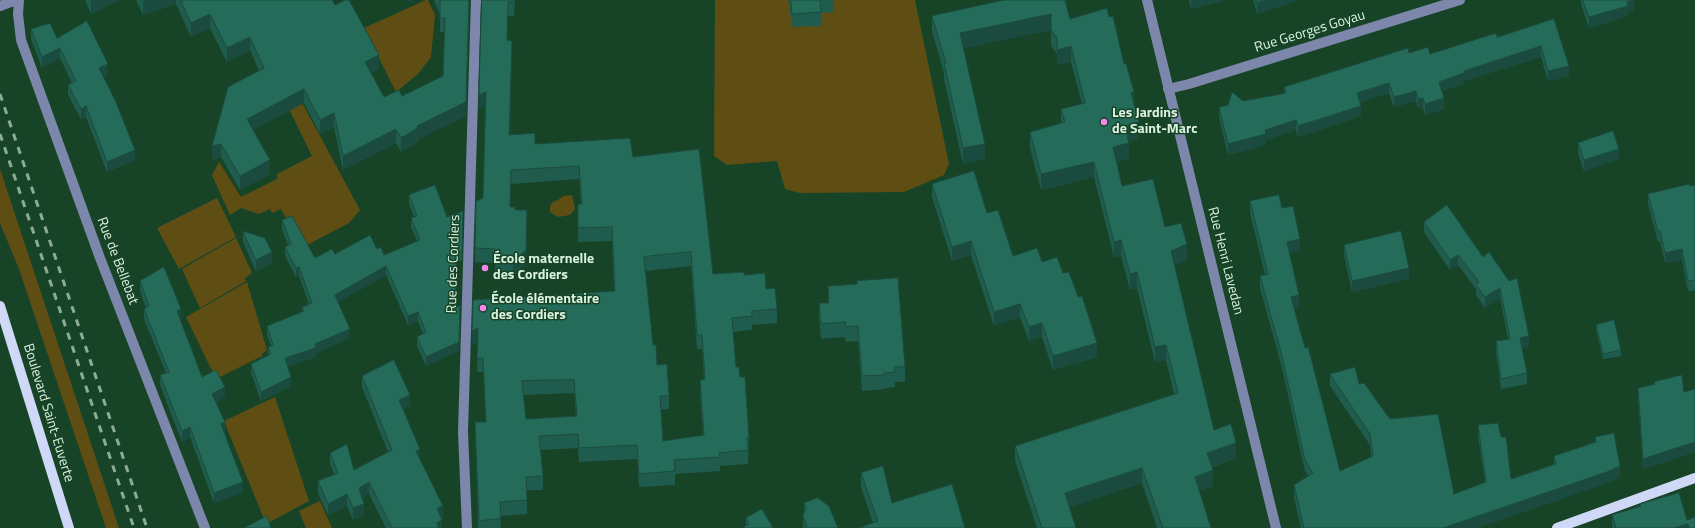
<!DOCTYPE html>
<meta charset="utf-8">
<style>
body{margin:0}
canvas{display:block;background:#174327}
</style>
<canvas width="1695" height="528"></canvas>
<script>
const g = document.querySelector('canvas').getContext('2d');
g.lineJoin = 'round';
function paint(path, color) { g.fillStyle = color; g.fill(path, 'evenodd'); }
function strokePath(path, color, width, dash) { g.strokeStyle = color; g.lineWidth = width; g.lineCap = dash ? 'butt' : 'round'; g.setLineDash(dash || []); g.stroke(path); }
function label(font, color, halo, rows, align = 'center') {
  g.font = font + ' "Titillium Web",sans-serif'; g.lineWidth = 3; g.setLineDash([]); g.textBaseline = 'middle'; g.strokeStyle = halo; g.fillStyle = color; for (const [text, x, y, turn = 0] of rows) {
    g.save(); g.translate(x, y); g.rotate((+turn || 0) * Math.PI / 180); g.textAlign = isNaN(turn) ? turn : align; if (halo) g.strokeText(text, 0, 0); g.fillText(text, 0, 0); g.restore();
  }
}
paint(new Path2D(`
 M426 0H428L435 15 431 57 418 74 396 92 364 28Z
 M715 0H915L949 164 944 175 904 192 799 193 785 189 777 161 727 165 714 156Z
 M280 62 360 210 349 223 305 246H303L281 209 272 213 270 209 259 214 241 208 230 215 212 175 219 162 241 197 277 179V174L312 156 269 68Z
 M0 169 119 528H106L19 269 0 223Z
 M572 195 575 209 570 215 558 217 550 212V206L553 202 558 200 563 196Z
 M217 198 236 237 179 269 157 228Z
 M236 238 252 273 245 278 246 281 200 308 182 269Z
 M247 282 267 350 262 354V356L216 379 186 317Z
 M275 397 309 501 266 524 224 421Z
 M320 501 332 528H306L299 511Z`), '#5f4e14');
strokePath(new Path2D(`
 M19 0 18 14 21 40 100 258 205 528
 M1147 0 1276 528
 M0 6 16 0
 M1168 89 1189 84 1460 0
 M467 528 463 432 476 0`), '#7d87ac', 10);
strokePath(new Path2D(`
 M0 306 69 528
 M1557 528 1695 478`), '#cfd8f6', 10);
strokePath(new Path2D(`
 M0 94 147 528
 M0 134 134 528`), '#8cac96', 3, [7, 7]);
paint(new Path2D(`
 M85 0H119L91 14Z
 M136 0H332L335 5 379 69 371 73 384 97 402 96 443 76 444 32H440V15L434 0H469L466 116 418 139V142L401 152 396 143 343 170 334 127 320 134 304 103 253 130 270 174 240 190 221 157 212 160 259 71 250 50 227 62 210 28 191 37 176 4 143 15Z
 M482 0H515L514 16H508L507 40 512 55 510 135 535 144 633 157 713 274 744 275 766 289 777 309V323L752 325V330L733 332 736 367 740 377 749 438 748 464 720 466V471L675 474V485L639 487 637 459 579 462 578 448 541 450 543 476V490H527V514L500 516 501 528H478L475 422H486L483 372H477L478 342 472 345V331L614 291 612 241 578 242V204H581L579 179 511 184 510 207 515 210 527 224 526 264 513 275H495V263L475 262V248L483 198 485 106 479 109ZM691 266 697 349H702L704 380H700V394L703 435 663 441 661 410 669 409V396L657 365 653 345 645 271ZM574 393 576 416 526 419 523 395Z
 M789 0H834V12L821 13V26L792 27 791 15H789Z
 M1189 0H1223V1L1191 9Z
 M1253 0H1296V1L1257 14Z
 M1581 0H1634V10L1628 12V16L1589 28 1581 4Z
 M932 16 1070 19 1109 17 1134 101 1139 138 1129 141V159L1116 162 1122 186 1165 227 1187 260 1174 265 1214 430 1236 458 1212 467 1213 486 1199 491 1211 528H1157L1142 483 1069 507 1076 528H1037L1015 461V446L1174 394 1166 360 1155 362 1137 288 1130 290 1121 256 1114 257 1094 177 1041 190 1030 148V132L1061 123V109L1082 104 1071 62 1057 65V54L1051 46V30L963 48 985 159 963 164 944 79V73L932 31Z
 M1554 19 1569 76 1548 81 1541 57 1464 81V84L1442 91 1444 109 1425 115 1423 108 1418 109 1416 101 1394 107 1389 93 1360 102 1361 116 1298 137 1296 130 1266 140V145L1228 155 1219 117V107L1284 93V87L1409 53 1430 54 1497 37Z
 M31 29 57 38 108 74 103 77 135 160 107 172 86 117 81 119 68 95V85L72 83 60 58 42 68 31 39Z
 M1578 143 1619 159 1584 171 1578 153Z
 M932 184 987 213 1013 256 1042 262 1063 273 1097 357 1053 370 1042 337 1029 341 1020 317 994 326 971 255 952 261 932 197Z
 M1695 185V290L1688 291 1682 260 1665 263 1660 241 1658 242 1648 204V194Z
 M409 195 447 217 463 220 462 261H457L456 306 460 315 459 351 426 366 417 346V337L423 334 418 321 408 325 386 275 338 302 350 338 316 353V357L287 366 291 386 261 401 251 373V364L268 355V347L271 346 267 335V326L302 312V307L309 304 299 276 296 277 285 256V247L288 246 282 229V220L315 258 335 254 377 249 384 255 417 241 411 227V218L414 217 409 204Z
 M1250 201 1282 208 1300 251 1289 253 1299 307 1294 308 1340 471 1371 457 1370 445 1330 386V374L1359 384 1454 494 1485 482 1478 436V425L1511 479 1554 464V456L1595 442V437L1620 477 1607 483 1477 528H1301L1294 497V485L1308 476 1305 471 1282 368 1260 288V276L1265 275 1250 213Z
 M1424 222 1483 257 1489 252 1529 346 1522 348 1527 373V384L1501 389 1496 352V341L1508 339 1500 298 1485 308 1476 295V289L1458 265 1450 270 1424 232Z
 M243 231 272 263 256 271 243 242Z
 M1344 245 1409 279 1352 292 1344 255Z
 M140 281 181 319H180L202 377 225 397 216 402 225 432H224L243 492 214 503 190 437 182 442 160 385V375L166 373 144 319V309L146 308 140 291Z
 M828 286 905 367V382H895V387L885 388V389L862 391 858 341 846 342 845 337 821 339 819 318V303H828Z
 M1596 325 1621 350V356L1603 359 1596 330Z
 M362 376 410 406 403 409 420 460 443 517 441 518 442 528H386L369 494 362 498 364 516 353 520 347 506 328 515 318 493V481L334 474 330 464V453L354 470 388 452 362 387Z
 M1654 382 1684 392 1643 470 1638 398V388L1654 384Z
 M861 473 892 503 965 528 873 523 861 487Z
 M804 503 838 528H803V515L804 512Z
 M1640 504 1687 520 1695 528H1612V515L1640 506Z
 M746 518 773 528 746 526Z`), '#205c4d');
paint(new Path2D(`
 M91 0H119L91 14Z
 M147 0H176V4L143 15V1Z
 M407 0H413L407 3Z
 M469 0 466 116 418 139V142L401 152V138L417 126 466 102Z
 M1191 0H1223V1L1191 9Z
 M1267 0H1296V1L1257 14V3Z
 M1634 0V10L1628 12V16L1589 28V17L1627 2Z
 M210 14V28L191 37V23Z
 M1051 14V30L960 49V33Z
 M250 37V50L227 62V48Z
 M512 41V55L509 149V135Z
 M1071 46V62L1057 65V50Z
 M1541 46V57L1464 81V84L1439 92V82L1464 71Z
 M60 48V58L42 68V57Z
 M379 55V69L365 76V62Z
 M108 64V74L99 79V68Z
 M1569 66V76L1548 81V71Z
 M1389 83V93L1357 103V93Z
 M304 89V103L247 133V119Z
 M1416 91V101L1394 107V97Z
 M486 92V106L479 109V95Z
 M1134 92V108L1131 93Z
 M1423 98V108L1418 109V99Z
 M1444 98V109L1425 115V104Z
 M86 106V117L81 119V109Z
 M1361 106V116L1298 137V126Z
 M334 113V127L320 134V120Z
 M1296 120V130L1266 140V145L1228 155V144L1265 130Z
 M1139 122V138L1125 142V126Z
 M396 129V143L343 170V156Z
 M1129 143V159L1113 163V147Z
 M221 144V157L212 160V146Z
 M985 144V159L963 164V148Z
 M1619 149V159L1584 171V160Z
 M135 150V160L107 172V162Z
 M270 160V174L240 190V176Z
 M1094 162V177L1041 190V174Z
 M527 210 526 264 513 275V262Z
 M1300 239V251L1287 254V242Z
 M1121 240V256L1114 257V242Z
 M971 241V255L952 261V247Z
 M1187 244V260L1171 266V251Z
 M1682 249V260L1665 263V253Z
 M272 252V263L256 271V260Z
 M1458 255V265L1450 270V260Z
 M386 266V275L335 304V295Z
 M299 267V276L296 277V268Z
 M1409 268V279L1352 292V281Z
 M1137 272V288L1130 290V274Z
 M1500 288V298L1485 308V297Z
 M1299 295V307L1291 309V297Z
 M1020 304V317L994 326V312Z
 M181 309V319L177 321V311Z
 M418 312V321L408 325V316Z
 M460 315 459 351 426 366V357Z
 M1042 323V337L1029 341V327Z
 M478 328V342L472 345V331Z
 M350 329V338L316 353V357L285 367V358L315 344Z
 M1529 336V346L1520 348V338Z
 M1097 343V357L1053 370V356Z
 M1166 345V360L1155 362V347Z
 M291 377V386L261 401V392Z
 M225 387V397L212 404V394Z
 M410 395V406L399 411V400Z
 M225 422V432L221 434V424Z
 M190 427V437L182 442V431Z
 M1695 442V452L1643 470V459Z
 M1236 443V458L1207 468V453Z
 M420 449V460L416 451Z
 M1620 466V477L1607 483 1477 528H1443Z
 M1142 468V483L1065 509V493Z
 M1213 470V486L1195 492V477Z
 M243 482V492L214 503V493Z
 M369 482V494L359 499V488Z
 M347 494V506L328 515V504Z
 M364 504V516L353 520V508Z
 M443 506V517L437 520V508Z
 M442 520V528H437V523Z
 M1688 524V528H1674Z`), '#1a4b3e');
const building = new Path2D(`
 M181 0H332L335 5 345 0H349L379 55 365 62 384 97 399 90 402 96 443 76 445 18H440V0H469L466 102 417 126 418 128 401 138 396 129 343 156 334 113 320 120 304 89 247 119 270 160 240 176 221 144 212 146 228 87 264 68 250 37 227 48 210 14 191 23Z
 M482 0H514V2H508L507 40 512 41 509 135 535 133V144L630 138 633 157 699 149 713 274 744 272V275L765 273 766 289 775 288 777 309 752 311V316L732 318 736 367H739L740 377H745L749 438H747L748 450 719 453 720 457 674 460 675 471 639 474 637 445 579 448 578 434 539 436 543 476 526 477 527 500 500 502 501 518 479 521 475 422H486L483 358H477L478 328 472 331 473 300 615 291 612 227 578 228V204H582L579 166 511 170 510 207H515V210H527L526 250 513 262 495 261 496 249 475 248 476 201 483 198 486 92 479 95ZM691 252 697 335H702L705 379 700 380 704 435 663 441 660 396H669L667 364 657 365 656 345H653L644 257ZM574 380 577 416 526 419 522 381Z
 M789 0H820L821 12 792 14 791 2H789Z
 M1004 0H1065L1070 19 1107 8 1109 17 1113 16 1124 64 1126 63 1134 92 1131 93 1139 122 1125 126 1129 143 1113 147 1122 186 1153 179 1165 227 1181 223 1187 244 1171 251 1214 430 1231 424 1236 443 1207 453 1213 470 1195 477 1211 528H1163L1142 468 1065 493 1076 528H1042L1015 446 1178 393 1166 345 1155 347 1137 272 1130 274 1121 240 1114 242 1094 162 1041 174 1030 132 1065 122 1061 109 1085 103 1071 46 1057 50V38L1051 30V14L960 33 985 144 963 148 944 63H946L932 16Z
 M1256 0H1267L1257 3Z
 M1583 0H1633L1627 2 1628 6 1589 17Z
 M1554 19 1569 66 1548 71 1541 46 1464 71V73L1439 82 1444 98 1425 104 1423 98 1418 99 1416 91 1394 97 1389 83 1357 93 1361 106 1298 126 1296 120 1265 130 1266 134 1228 144 1219 107 1228 105 1232 92 1243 101 1286 93 1284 87 1408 48 1409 53 1428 47 1430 54 1496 33 1497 37Z
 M87 21 108 64 99 68 116 102 135 150 107 162 86 106 81 109 68 85 76 81 60 48 42 57 31 29 50 23 57 38Z
 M1613 131 1619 149 1584 160 1578 143Z
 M974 171 987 213 998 210 1013 256 1037 248 1042 262 1057 257 1063 273 1069 272 1078 297 1082 296 1097 343 1053 356 1042 323 1029 327 1020 304 994 312 971 241 952 247 932 184Z
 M1690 184V186L1695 185V280L1688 281 1682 249 1665 253 1660 231H1658L1648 194Z
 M435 185 447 217 463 211 462 252H457L456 287V306H460L459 342 426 357 417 337 426 332 418 312 408 316 386 266 335 295 350 329 315 344 316 348 285 358 291 377 261 392 251 364 271 354 268 347 273 345 267 326 304 311 302 307 312 303 299 267 296 268 285 247 291 244 282 220 292 216 315 258 332 249 335 254 370 235 377 249 381 247 384 255 420 240 411 218 417 216 409 195Z
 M1279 195 1282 208 1293 206 1300 239 1287 242 1299 295 1291 297 1305 348 1308 347 1309 350 1340 471 1373 456 1370 434 1330 374 1355 367 1359 384 1364 383 1390 419 1438 414 1454 494 1486 482 1478 425 1498 423 1501 437H1506L1511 479 1556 464 1554 456 1596 442 1595 437 1614 433 1620 466 1607 472 1443 528H1304L1294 485 1313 473 1305 460 1282 356 1260 276 1268 274 1250 201Z
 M1447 205 1483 257 1489 252 1509 281 1517 278 1529 336 1520 338 1527 373 1501 379 1496 341 1510 339 1500 288 1485 297 1476 285 1479 282 1458 255 1450 260 1424 222Z
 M243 231 265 238 272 252 256 260Z
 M1401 231 1409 268 1352 281 1344 245Z
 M164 267 181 309 177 311 202 377 216 370 225 387 212 394 225 422 221 424 243 482 214 493 190 427 182 431 160 375 169 372 144 309 149 306 140 281Z
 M898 278 905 367H895V372L884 373 885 375 862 376 858 326 846 327 845 322 821 324 819 303H829L828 286 857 284V281Z
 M1614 320 1621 350 1603 354 1596 325Z
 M394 360 410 395 399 400 420 449 416 451 443 506 437 508 442 520 437 523 439 528H392L369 482 359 488 364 504 353 508 347 494 328 504 318 481 338 473 330 453 347 444 354 470 392 450 362 376Z
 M1682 375 1684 392 1695 389V442L1643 459 1638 388 1655 384 1654 382Z
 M883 466 892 503 952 484 965 528H859L878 521 861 473Z
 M1679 493 1687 520 1695 517V528H1689L1688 524 1674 528H1616L1612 515 1641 506 1640 504Z
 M818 498 829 506 838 528H807L803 515 806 508 804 503Z
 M762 509 773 528H742L749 524 746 518Z
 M267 516 271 528H244Z`);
paint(building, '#256b59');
strokePath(building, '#1a4b3e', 1);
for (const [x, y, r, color] of [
 [1104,122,4,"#f987e9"],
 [485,268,4,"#f987e9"],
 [483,308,4,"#f987e9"]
]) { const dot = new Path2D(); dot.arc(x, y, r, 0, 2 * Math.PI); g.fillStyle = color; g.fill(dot); strokePath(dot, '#174327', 1.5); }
label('14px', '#daf2e0', '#174327', [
 ["Rue Georges Goyau",1310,32,-17],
 ["Rue de Bellebat",117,261,69],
 ["Rue Henri Lavedan",1225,261,76],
 ["Rue des Cordiers",454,264,-88],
 ["Boulevard Saint-Euverte",48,413,73]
]);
label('bold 14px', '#daf2e0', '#174327', [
 ["Les Jardins",1112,114],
 ["de Saint-Marc",1112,130],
 ["École maternelle",493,260],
 ["des Cordiers",493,276],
 ["École élémentaire",491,300],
 ["des Cordiers",491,316]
], 'left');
</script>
